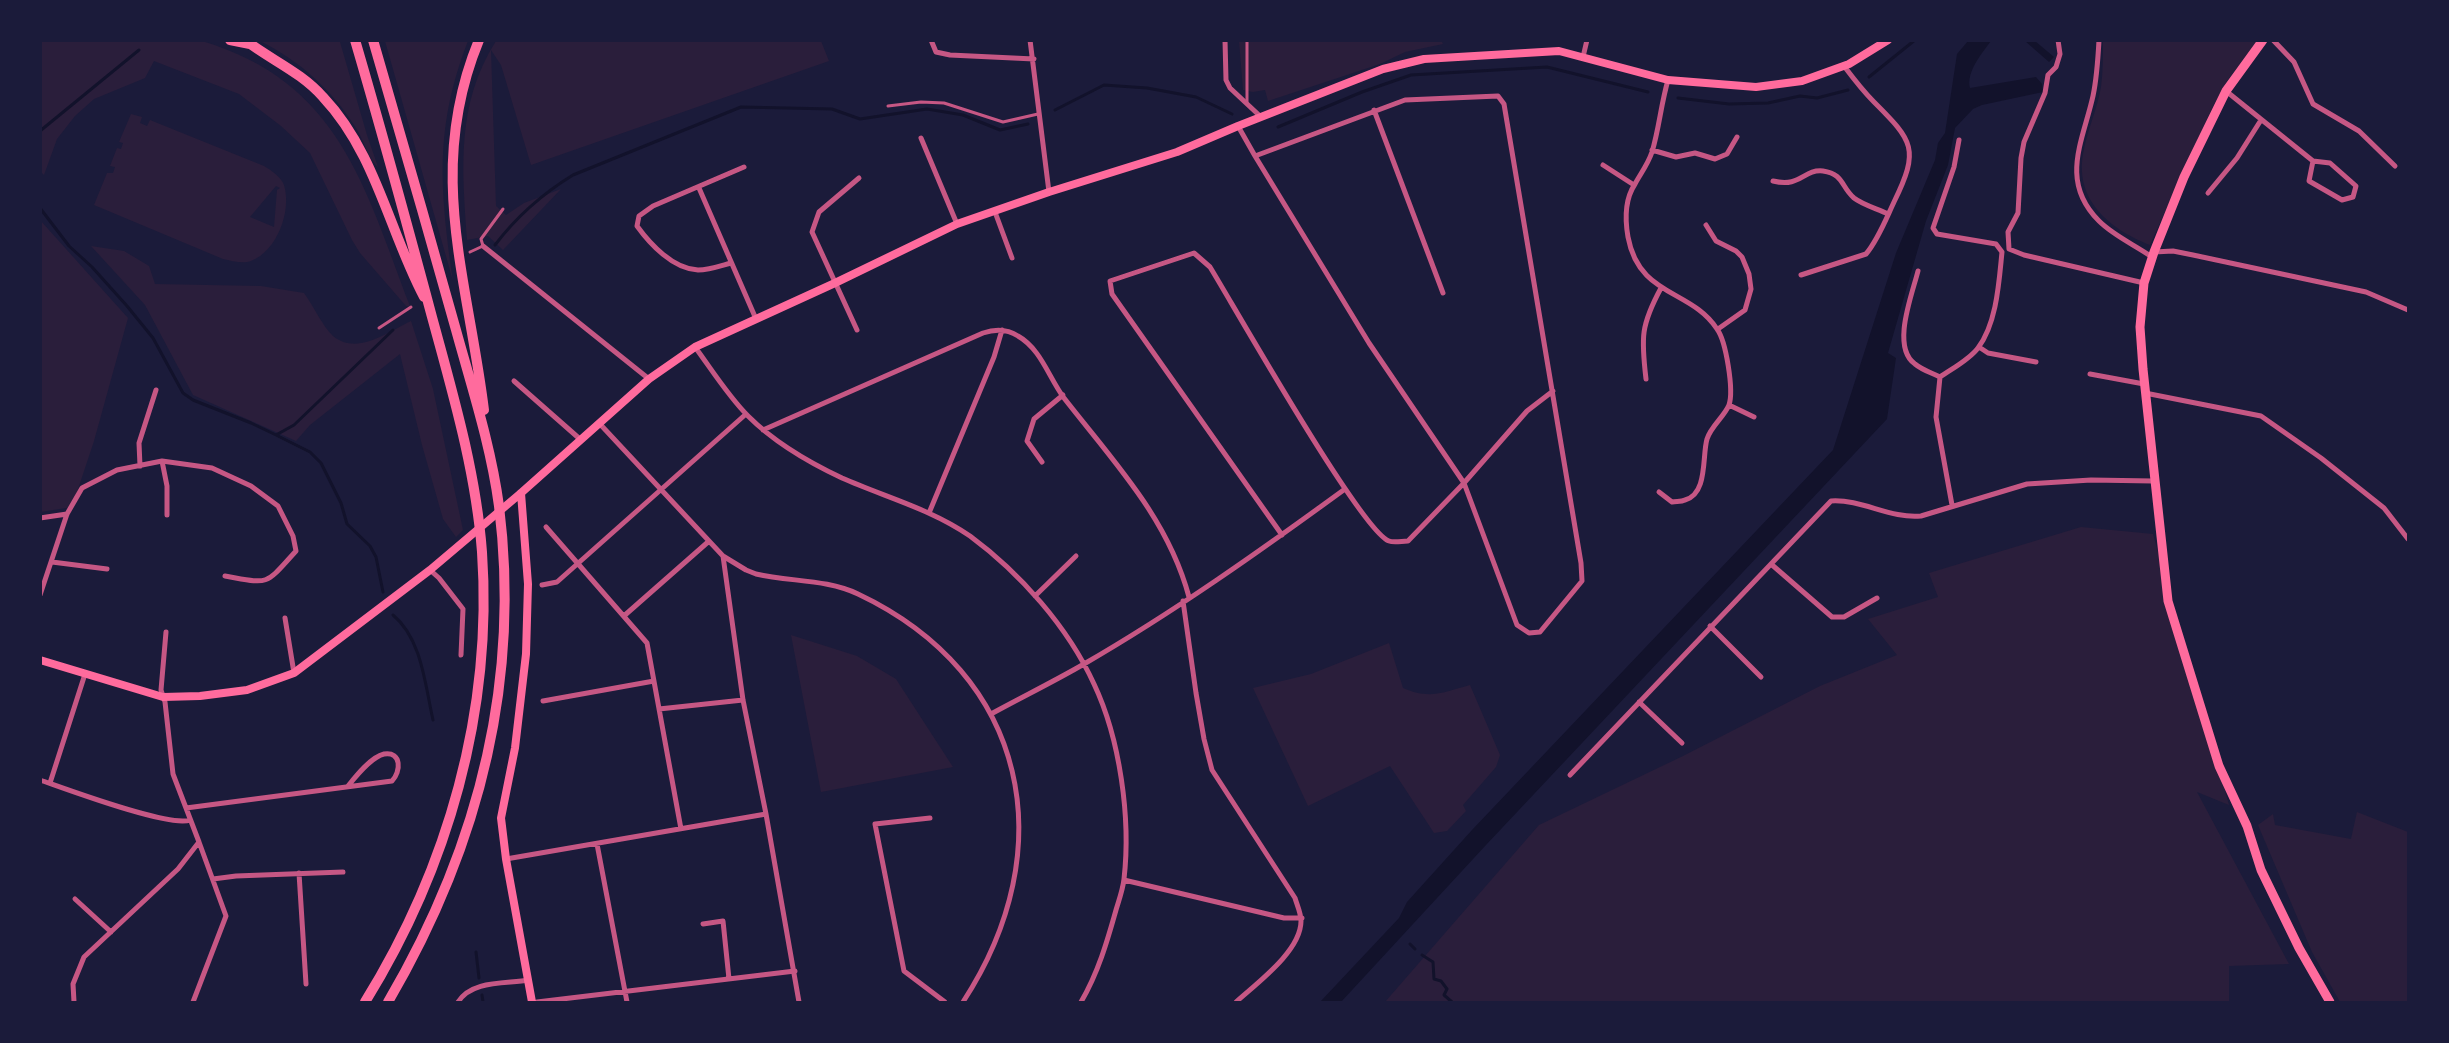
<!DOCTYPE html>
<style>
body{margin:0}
#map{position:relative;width:2449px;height:1043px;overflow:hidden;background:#1b1b3a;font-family:"Source Sans 3",sans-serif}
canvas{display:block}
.frame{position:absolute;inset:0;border:42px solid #1b1b3a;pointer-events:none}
</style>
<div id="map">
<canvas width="2449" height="1043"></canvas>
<div class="frame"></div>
</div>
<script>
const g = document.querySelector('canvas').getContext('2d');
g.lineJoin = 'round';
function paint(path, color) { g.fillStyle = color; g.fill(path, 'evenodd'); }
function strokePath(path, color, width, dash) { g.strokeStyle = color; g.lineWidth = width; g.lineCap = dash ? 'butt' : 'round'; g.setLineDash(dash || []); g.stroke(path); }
paint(new Path2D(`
 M1441 40 1443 44 1405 52 1380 64 1268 101 1265 90 1253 92 1243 90 1239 41Z
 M202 41C339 82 364 185 410 306H406L360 253 352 240 310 153 281 126 239 94 154 61 145 78 94 99 75 116 57 139 44 175 41 172V41Z
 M260 41 340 42 367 135 378 167C369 160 363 139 356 128 333 91 299 60 260 41Z
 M385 41H468C434 128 440 190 453 281Z
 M496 41H821L829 61 531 165 501 65 491 50 496 206 506 215 524 203 561 189 503 250 488 236 467 240C462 168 456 104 496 41Z
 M2103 41H2257L2227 81 2214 104 2150 245C2110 229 2075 201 2083 154 2087 131 2097 110 2101 87 2103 72 2103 56 2103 41Z
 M131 114 142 117 140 123 147 126 150 120 264 166C271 170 281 177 284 185 292 211 277 251 251 261 243 264 232 261 223 259L94 205 107 173H113L115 167 110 166 117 148 121 149 123 143 119 142ZM276 186 280 188 277 190 274 227 250 217Z
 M40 220 128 318 94 441 72 507 41 512Z
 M91 246 124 251 149 266 155 284 261 286 304 293C313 305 323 327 333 336 357 356 388 332 411 321L433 389 463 530 456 537 443 519 422 445 400 354 310 425 296 441 193 395 145 305Z
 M2081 527 2153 534 2229 805 2197 792 2289 964 2229 966V1002H1385L1539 825 1683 756 1820 686 1897 655 1868 619 1938 597 1929 573Z
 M791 635 857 656 896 679 953 767 821 792Z
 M1389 643 1403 688C1430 700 1444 692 1470 685L1500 755 1496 767 1463 805 1466 811 1447 831 1434 833 1390 766 1308 806 1253 688 1311 674Z
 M2357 812 2408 832V1002H2340L2312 952 2258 825 2273 814 2275 825 2351 839Z`), '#2a1e3b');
paint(new Path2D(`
 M1968 41H1991C1982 53 1966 72 1970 88L2036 77 2042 84 2043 92 1982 105 1973 109 1955 128 1948 165 1926 221 1888 353 1896 358 1887 419 1486 845 1341 1002H1320L1399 918 1407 902 1472 830 1833 450 1896 253 1935 160 1938 143 1945 133 1957 54Z
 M2025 41H2035L2054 57 2049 62Z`), '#12122b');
strokePath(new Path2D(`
 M1869 77 1915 40
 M1678 98 1729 104 1768 103 1800 96 1817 98 1848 90
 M1055 110 1104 85 1147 88 1196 97 1232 114
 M1278 127 1362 92 1411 75 1547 67 1648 92
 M40 131 139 50
 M40 208 69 246 92 267 127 306 153 338 183 393 193 400 251 423 276 435 294 425 393 330
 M495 245C517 216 542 194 573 175L741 107 832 109 860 119 927 109 963 115 1000 130 1028 124
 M276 435 310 452 321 463 341 503 347 524 370 546 376 557 383 592
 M393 615C422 639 425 685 433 720
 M1410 944 1415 949
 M476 952 479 978
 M1422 955 1433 962 1434 979 1441 981 1447 989 1444 995 1452 1002
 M482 995 483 1002`), '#12122b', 3);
strokePath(new Path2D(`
 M1247 40V103
 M888 106 921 102 944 103 1003 122 1038 114
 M470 252 483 246 481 239 503 209
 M379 328 411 307`), '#c65784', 3);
strokePath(new Path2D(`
 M931 40 936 52 950 55 1034 59
 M1030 40 1049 192
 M1225 40 1226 80 1230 88 1261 117
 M2058 40 2060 54 2056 67 2048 75 2045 93 2024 142 2021 158 2018 213 2008 232 2009 249 2024 255 2144 283
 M2099 40C2098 59 2097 77 2093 96 2083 141 2059 181 2099 221 2114 236 2135 245 2152 257
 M2273 40 2294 62 2313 104 2359 131 2395 166
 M1583 57 1587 40
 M2226 91 2313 161 2330 163 2356 186 2353 197 2342 200 2309 181 2313 161
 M1374 110 1443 293
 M1238 126 1255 156 1369 343 1464 483 1517 625 1529 633 1540 632 1582 581 1581 563 1504 104 1498 96 1405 100 1255 156
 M921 138 957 224
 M1652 150 1676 157 1695 153 1715 159 1727 154 1737 137
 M1603 165 1634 185
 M1773 181C1801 188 1803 169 1823 171 1844 174 1841 187 1854 198 1863 205 1878 209 1888 214
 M699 188 756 319
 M2208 193 2237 158 2261 120
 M995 212 1012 258
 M1706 225 1716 241 1736 251 1742 257 1749 274 1751 289 1745 310 1718 329
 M483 246 649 379
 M2154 252 2173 251 2193 255 2366 292 2408 310
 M731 263C720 266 709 270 698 270 673 269 650 244 637 226L639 216 653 206 744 167
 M1918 271C1912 295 1891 347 1915 364 1922 370 1932 373 1940 377
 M1801 275 1866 254C1878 240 1886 219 1894 202 1920 149 1913 141 1874 102 1863 91 1853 78 1844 66
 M857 330 812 232 819 212 859 178
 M695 347C712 370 728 396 748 416 773 441 810 463 842 478 885 497 931 509 970 536 1020 573 1068 627 1094 684 1120 739 1131 818 1124 879 1123 889 1119 900 1116 910 1107 942 1098 973 1081 1002
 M1979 347 1988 353 2036 362
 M2090 374 2144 384
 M1646 379C1641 337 1641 325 1661 288
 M514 381 581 440
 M2145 393 2261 416 2321 458 2384 508 2408 539
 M1729 405 1754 417
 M599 423 723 556 746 570 756 574C791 582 826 579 858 594 1029 675 1063 849 963 1002
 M763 430 983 333C995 329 1007 329 1018 336 1041 349 1049 378 1064 398 1113 461 1168 518 1189 597
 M162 461 167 486V515
 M1042 462 1027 441 1034 419 1063 395
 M140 466 139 443 156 390
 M1659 492 1672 502C1676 501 1681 502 1685 500 1708 494 1702 456 1707 439 1711 426 1724 417 1729 405 1734 390 1726 341 1717 329 1691 289 1639 297 1628 237 1625 220 1625 199 1635 184 1641 173 1648 164 1652 152 1659 129 1661 104 1668 80
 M1952 505 1936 417 1940 377C1953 368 1969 360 1978 348 1997 323 1999 281 2002 252L1996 244 1937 234 1933 228 1954 167 1959 140
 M929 513 994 357 1002 330
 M40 518 67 514
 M546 527 647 643 681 829
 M1282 535 1112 294 1110 281 1194 253 1210 267C1234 306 1361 531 1389 541 1394 543 1402 541 1408 541L1464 483 1527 411 1553 391
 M723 556 743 700 766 814 799 1002
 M52 562 107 569
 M1771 564 1832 617H1844L1877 598
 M430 570 439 578 463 609 461 655
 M542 585 557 582 746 414
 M40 595 67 514 82 488 117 470 162 461 212 468 251 486 278 506 293 536 296 551C264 586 271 584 225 576
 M1035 596 1076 556
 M1183 601 1196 693 1204 739 1212 770 1295 898C1297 905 1301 913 1301 921 1301 951 1257 983 1236 1002
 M625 615 708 542
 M285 618 294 673
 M1710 626 1761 677
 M543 701 654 681
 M1639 702 1682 743
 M659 709 743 700
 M991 714C1022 697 1053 682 1084 664 1174 612 1260 551 1345 489
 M1570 775 1831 501C1862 499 1890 519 1921 516L2027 484 2091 480 2153 481
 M40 780C66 789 170 828 190 820
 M50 783 85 674
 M186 808 392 781C401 772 402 751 384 754 371 757 356 776 348 786
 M930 818 875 824 904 971 945 1002
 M597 844 627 1002
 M506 859 766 814
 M299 873 306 984
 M213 879 236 876 343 872
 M1124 880 1284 918H1302
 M75 899 111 932
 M703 924 723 921 729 979
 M74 1002 73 984 84 957 178 869 199 842 173 774 165 702 161 690 166 632
 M193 1002 226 916 199 842
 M458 1002C472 980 505 984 529 980
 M537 1002 795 971`), '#c65784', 5);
strokePath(new Path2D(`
 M521 493 528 584 526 654 515 748 501 818 506 859 532 1002
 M40 660 163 697 200 696 247 690 294 673 430 570 521 493 649 379 695 347 835 283 957 224 1049 192 1177 152 1238 126 1383 69 1424 59 1559 51 1668 80 1756 87 1802 81 1849 64 1888 40`), '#ff6b9d', 8);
strokePath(new Path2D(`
 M2263 40 2226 91 2184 177 2154 252 2144 283 2140 327 2143 369 2168 601 2219 766 2247 826 2261 870 2299 948 2330 1002`), '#ff6b9d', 9);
strokePath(new Path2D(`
 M230 40 250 44
 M245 40C271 60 301 72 323 97 376 153 389 231 424 297
 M355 40C382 132 407 224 432 317 453 394 476 472 482 552 493 711 448 868 365 1002
 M373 40C401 137 429 233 456 330 472 388 491 446 499 506 521 683 477 850 388 1002
 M479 40C425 171 468 279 484 410`), '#ff6b9d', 10);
</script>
